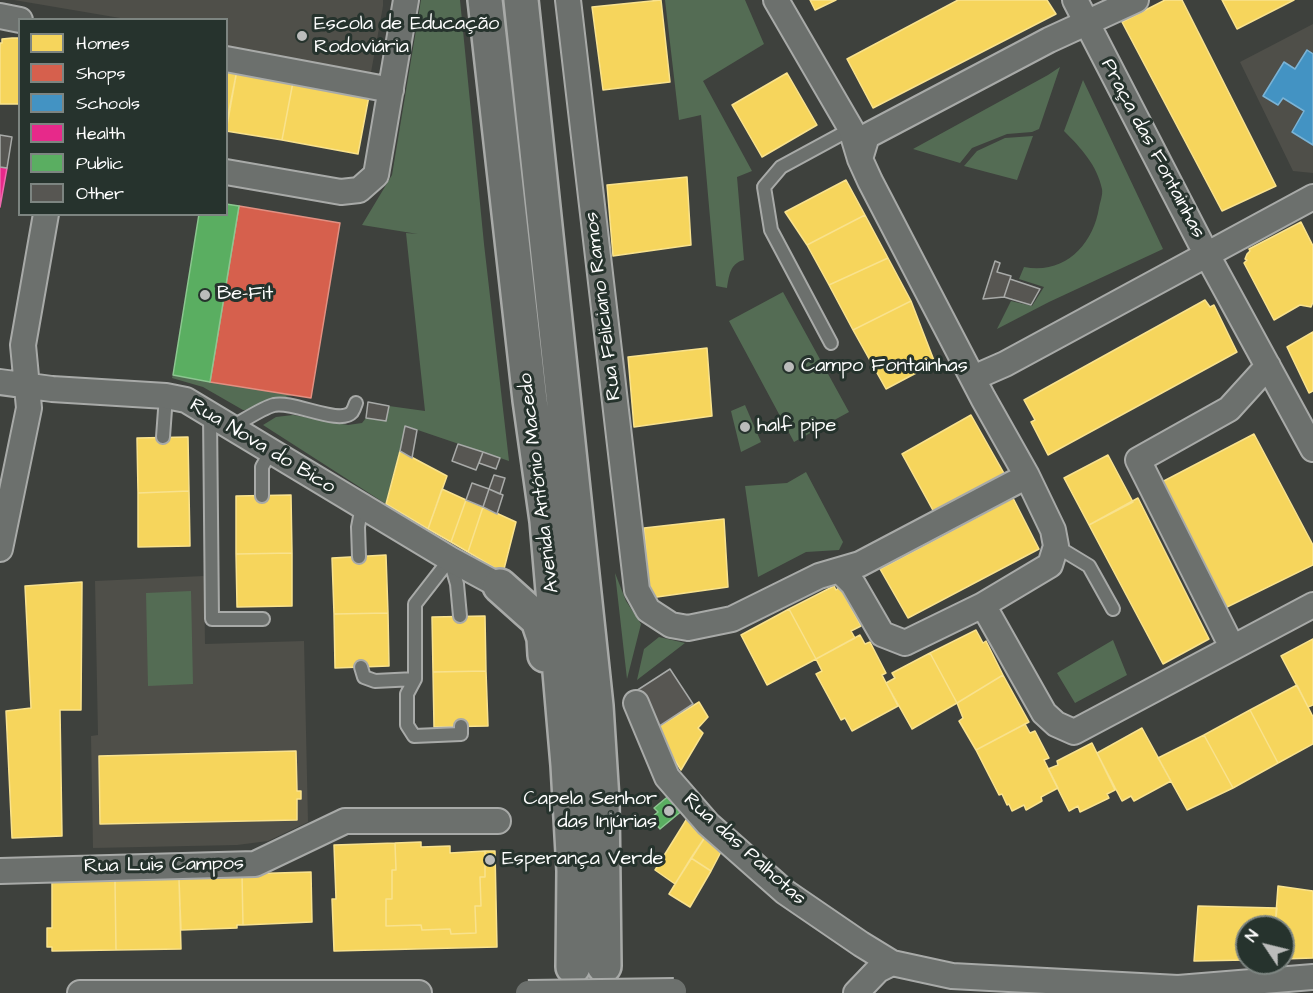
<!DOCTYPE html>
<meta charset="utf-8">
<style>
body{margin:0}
#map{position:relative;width:1313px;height:993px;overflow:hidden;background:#3e413d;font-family:"Architects Daughter",sans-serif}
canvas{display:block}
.legend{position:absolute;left:18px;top:18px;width:210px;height:198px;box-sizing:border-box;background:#26332d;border:2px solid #7d8581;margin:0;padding:8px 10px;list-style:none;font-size:18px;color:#fff}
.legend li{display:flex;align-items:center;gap:12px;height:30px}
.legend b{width:30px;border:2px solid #7d8581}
.north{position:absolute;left:1235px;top:915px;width:60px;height:60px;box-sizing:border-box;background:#26332d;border:2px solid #7d8581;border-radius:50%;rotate:305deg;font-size:16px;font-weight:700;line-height:24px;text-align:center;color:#fff}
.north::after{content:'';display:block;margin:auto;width:21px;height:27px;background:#bbbcbb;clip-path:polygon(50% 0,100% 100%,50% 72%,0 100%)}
</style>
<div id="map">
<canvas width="1313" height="993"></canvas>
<ul class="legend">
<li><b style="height:16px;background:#f6d55c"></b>Homes</li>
<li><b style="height:16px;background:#d6604d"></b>Shops</li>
<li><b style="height:16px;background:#4393c3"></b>Schools</li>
<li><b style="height:16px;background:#e7298a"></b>Health</li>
<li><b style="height:16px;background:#5aae61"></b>Public</li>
<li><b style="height:16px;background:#575652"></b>Other</li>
</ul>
<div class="north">N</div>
</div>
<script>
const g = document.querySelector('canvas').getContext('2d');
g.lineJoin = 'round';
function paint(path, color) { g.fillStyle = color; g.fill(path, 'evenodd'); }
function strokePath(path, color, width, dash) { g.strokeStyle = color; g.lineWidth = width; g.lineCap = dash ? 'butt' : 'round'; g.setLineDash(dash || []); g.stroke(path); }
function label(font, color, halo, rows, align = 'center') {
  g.font = font + ' "Architects Daughter",sans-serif'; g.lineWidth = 6; g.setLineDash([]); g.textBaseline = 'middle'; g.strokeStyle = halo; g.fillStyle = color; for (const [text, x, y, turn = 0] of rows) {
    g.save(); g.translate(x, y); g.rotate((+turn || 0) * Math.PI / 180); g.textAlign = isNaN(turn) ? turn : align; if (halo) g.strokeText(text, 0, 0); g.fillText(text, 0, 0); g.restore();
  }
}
paint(new Path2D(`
 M14 0H383V6L370 78 227 52 226 20 126 19Z
 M1313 24V173L1293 171 1240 62Z
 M204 576 205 644 304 641 308 822 268 841 237 845 93 848 91 736 98 735 95 581Z`), '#4f4f49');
paint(new Path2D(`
 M421 0H460L484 244 509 461 406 426 386 504 263 425 276 417 293 415 348 425 362 423 366 418 386 421 389 406 425 411 406 233 418 234 362 225 392 175Z
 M665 0H745L764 44 703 81 752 171 737 177 744 260C730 263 729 276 727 288L716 286 701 115 679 120Z
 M1060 67 1039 129 1032 132 1007 134 972 148 960 163 913 149 1048 75Z
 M1083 80 1163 249 1049 302 997 329 1011 301 1032 306 1044 287 1019 279 1024 267C1064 275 1093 245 1099 208 1100 202 1103 195 1102 189 1097 165 1081 148 1064 131Z
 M1033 136 1017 180 964 166 977 151 1005 138Z
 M783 292 849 412 794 442 729 321Z
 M173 375 293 395C277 398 259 411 243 410L203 387 172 378Z
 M745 405 761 442 741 452 731 411Z
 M806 472 843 542 839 550 806 552 758 577 745 486 787 483Z
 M615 573 626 601 641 624 627 679Z
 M191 591 193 684 148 686 146 593Z
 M659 637 685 643 637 680 644 649Z
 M1113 640 1127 675 1075 703 1057 673Z`), '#546c54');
const homes = new Path2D(`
 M661 0 670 82 603 90 592 7Z
 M810 0H836L815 10Z
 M958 0H1047L1056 14 873 108 847 59Z
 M1165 0H1182L1276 186 1222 211 1122 22Z
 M1222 0H1294L1237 29Z
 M12 38H20V104H0V43H2V39Z
 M226 69 237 70 226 126Z
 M237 70 293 82 282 140 226 131Z
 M787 73 817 125 762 157 732 105Z
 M293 82 369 96 358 154 282 140Z
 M687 177 691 245 613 256 607 185Z
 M846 180 865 215 807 245 785 212Z
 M865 215 888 258 829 285 807 245Z
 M1301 222 1313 246V302L1311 307 1300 305 1274 320 1244 263 1247 260 1245 259 1247 254 1250 251 1249 249Z
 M888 258 911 301 853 330 829 285Z
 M1205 300 1210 307 1214 305 1237 352 1048 455 1031 422 1035 420 1024 400Z
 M911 301 935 363 886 389 853 330Z
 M1313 332V391L1309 393 1287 347Z
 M707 348 712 416 634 427 628 357Z
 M971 415 1005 475 935 514 902 454Z
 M1254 434 1313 545V565L1225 608 1158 484Z
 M188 437 189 491 138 493 137 438Z
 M400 451 447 476 428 529 386 504Z
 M1108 455 1133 502 1089 525 1064 478Z
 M442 489 466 500 451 542 428 529Z
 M189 491 190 546 138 547V493Z
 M291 495 292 553 236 554V496Z
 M1013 498 1039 549 908 618 880 569Z
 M1138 498 1209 639 1163 664 1089 525Z
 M466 500 483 507 468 552 451 542Z
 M483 507 516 522 503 573 468 552Z
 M724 519 728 587 650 598 644 528Z
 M292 553V606L237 607 236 554Z
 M386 555 388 613 334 614 332 558Z
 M82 582 81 710H60L62 836 12 838 6 711 31 708 25 586Z
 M834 586 836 590 840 587 861 626 851 631 855 638 816 659 789 609Z
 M789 609 816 659 767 685 741 635Z
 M388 613 389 666 335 668 334 614Z
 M485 616 486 671 433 672 432 617Z
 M976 630 983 643 986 641 1003 675 957 703 930 653Z
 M860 635 865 644 870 642 886 673 882 675 898 706 852 731 845 718 841 720 816 674 822 671 816 659Z
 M1313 639V705L1308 707 1281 656Z
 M930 653 957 703 912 729 886 683 895 678 892 673Z
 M486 671 488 726 434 727 433 672Z
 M1003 675 1029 722 976 750 959 721 963 718 957 703Z
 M1297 685 1313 717V744L1278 763 1250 710Z
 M699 702 708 717 698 728 703 733 681 770 670 753 658 727Z
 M1250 710 1278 763 1233 788 1204 735Z
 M1025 724 1030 733 1035 731 1049 758 1044 760 1058 788 1041 797 1042 801 1026 810 1024 805 1012 811 1009 804 1007 805 1002 794 999 795 976 750Z
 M1142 728 1171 781 1134 801 1131 796 1122 801 1097 753Z
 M1204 735 1233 788 1187 810 1158 758Z
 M1092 743 1115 790 1107 794 1109 798 1080 812 1078 806 1069 811 1048 769 1058 765 1057 761Z
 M296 751 297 791H301V799H297V820L100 824 99 756Z
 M688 817 707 834 675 884 655 870Z
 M707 834 723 848 711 871 691 858Z
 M421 842V847L450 846V853L485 851V877H480L481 906H475L476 933 451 934 450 929 422 930 421 925 386 926V899H392V870H396L395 843Z
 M395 843 396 870H392V899H386V926L421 925 422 930 450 929 451 934 476 933 475 906H481L480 877H485V851H495L497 947 334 951 332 899H336L334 845Z
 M691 858 711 871 690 907 669 894Z
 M311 872 312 922 243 925 242 874Z
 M242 874 243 925H237V928L181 930 179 879H191V876Z
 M179 879 181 949 116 950 115 880Z
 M115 880 116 950 52 951V947H47V928H52V881Z
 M1278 886 1313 891V958L1283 959V927H1275Z
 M1198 906 1277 908 1275 927H1247V960L1194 961Z`);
paint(homes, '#f6d55c');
strokePath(homes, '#f9e28d', 1.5);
const shops = new Path2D(`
 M239 206 340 223 311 398 210 382Z`);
paint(shops, '#d6604d');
strokePath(shops, '#e29082', 1.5);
const schools = new Path2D(`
 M1307 50 1313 54V145L1292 132 1304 111 1283 98 1278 105 1263 96 1284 62 1295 69Z`);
paint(schools, '#4393c3');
strokePath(schools, '#7bb3d5', 1.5);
const health = new Path2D(`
 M0 167 7 168 0 207Z`);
paint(health, '#e7298a');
strokePath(health, '#ee69ad', 1.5);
const public = new Path2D(`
 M226 204 239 206 210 382 173 375 199 214H226Z
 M671 794 684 809 660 829 651 818 658 812 654 808Z`);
paint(public, '#5aae61');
strokePath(public, '#8cc690', 1.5);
const building = new Path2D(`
 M0 135 12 137 7 168 0 167Z
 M995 261 1000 263 997 272 1011 276 1004 297 983 299Z
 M1010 279 1040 289 1031 305 1004 297Z
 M368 402 389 406 386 421 366 418Z
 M405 426 417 430 412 458 400 451Z
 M458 444 483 452 476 470 452 461Z
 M483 452 500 458 496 469 479 463Z
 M494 475 505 478 500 494 489 489Z
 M472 483 489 489 483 507 466 500Z
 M489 489 503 495 497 514 483 507Z
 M670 669 693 704 658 727 636 691Z`);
paint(building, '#575652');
strokePath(building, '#a8aaa8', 1.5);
const service = new Path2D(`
 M831 343 771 230 764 187 781 167 851 129
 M210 414 212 619H263
 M232 427C243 421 264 407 274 405 292 400 340 426 352 412 354 409 355 406 356 403
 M163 437 166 396
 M262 496V467L271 451
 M1056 546 1089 566 1113 609
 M359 557 358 527 362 506
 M450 559 415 604V679L407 694V725L414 736 461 734V726
 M450 560 457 584 460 616
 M361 667 364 677 375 681 415 679`);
const minor = new Path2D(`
 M568 0 637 590 648 610 671 625 688 628 732 619 819 576 860 564 1027 476
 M776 0 851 129 860 159 870 181 983 398 1027 476 1053 530 1056 546 1050 565 983 605 905 643 882 634 853 584 840 571
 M1075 0 1200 242 1313 449
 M0 16 20 20
 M226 59 391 90
 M860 159 867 136 1049 40 1136 0
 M226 172 341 192 359 190 376 175 406 0
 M973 378 1005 364 1313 197
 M0 382 52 389 166 396 186 400 450 559 500 586
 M0 549 29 408 23 345 46 214
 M983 605 1044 713 1056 724 1074 732 1313 605
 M1232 647 1138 460 1229 409 1268 366
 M636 703 667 777 708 824 785 892 861 944 892 963 952 976 1178 988 1313 977
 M0 871 255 864 345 821H498
 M80 993H419
 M856 993 878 970 892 963`);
const trunk = new Path2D(`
 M485 0 530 400 547 521 568 765 574 871 573 967
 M521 0 596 706 602 800 604 966
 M500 586 538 620 544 638 545 655`);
strokePath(service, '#a8aaa8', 16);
strokePath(minor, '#a8aaa8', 28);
strokePath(trunk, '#a8aaa8', 38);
strokePath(service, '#6c706d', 12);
strokePath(minor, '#6c706d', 24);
strokePath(trunk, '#6c706d', 33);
const minorBridge = new Path2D(`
 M528 993 674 991`);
strokePath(minorBridge, '#a8aaa8', 28, []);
strokePath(minorBridge, '#6c706d', 24);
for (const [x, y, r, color] of [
 [302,36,6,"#bbbcbb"],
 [205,295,6,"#bbbcbb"],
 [789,367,6,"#bbbcbb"],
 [745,427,6,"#bbbcbb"],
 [669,811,6,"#bbbcbb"],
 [490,860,6,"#bbbcbb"]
]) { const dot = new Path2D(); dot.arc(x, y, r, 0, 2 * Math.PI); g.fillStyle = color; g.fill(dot); strokePath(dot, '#26332d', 2); }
label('20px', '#fff', '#26332d', [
 ["Escola de Educação",314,25],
 ["Rodoviária",314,48],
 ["Be-Fit",217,295],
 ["Campo Fontainhas",801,367],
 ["half pipe",757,427],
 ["Capela Senhor",657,800,"right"],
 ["das Injúrias",657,823,"right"],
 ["Esperança Verde",502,860]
], 'left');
label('20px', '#fff', '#26332d', [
 ["Praça das Fontainhas",1152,149,62],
 ["Rua Feliciano Ramos",604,306,-97],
 ["Rua Nova do Bico",262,447,31],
 ["Avenida António Macedo",540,483,-97],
 ["Rua das Palhotas",744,850,42],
 ["Rua Luis Campos",164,866,-1]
]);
</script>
